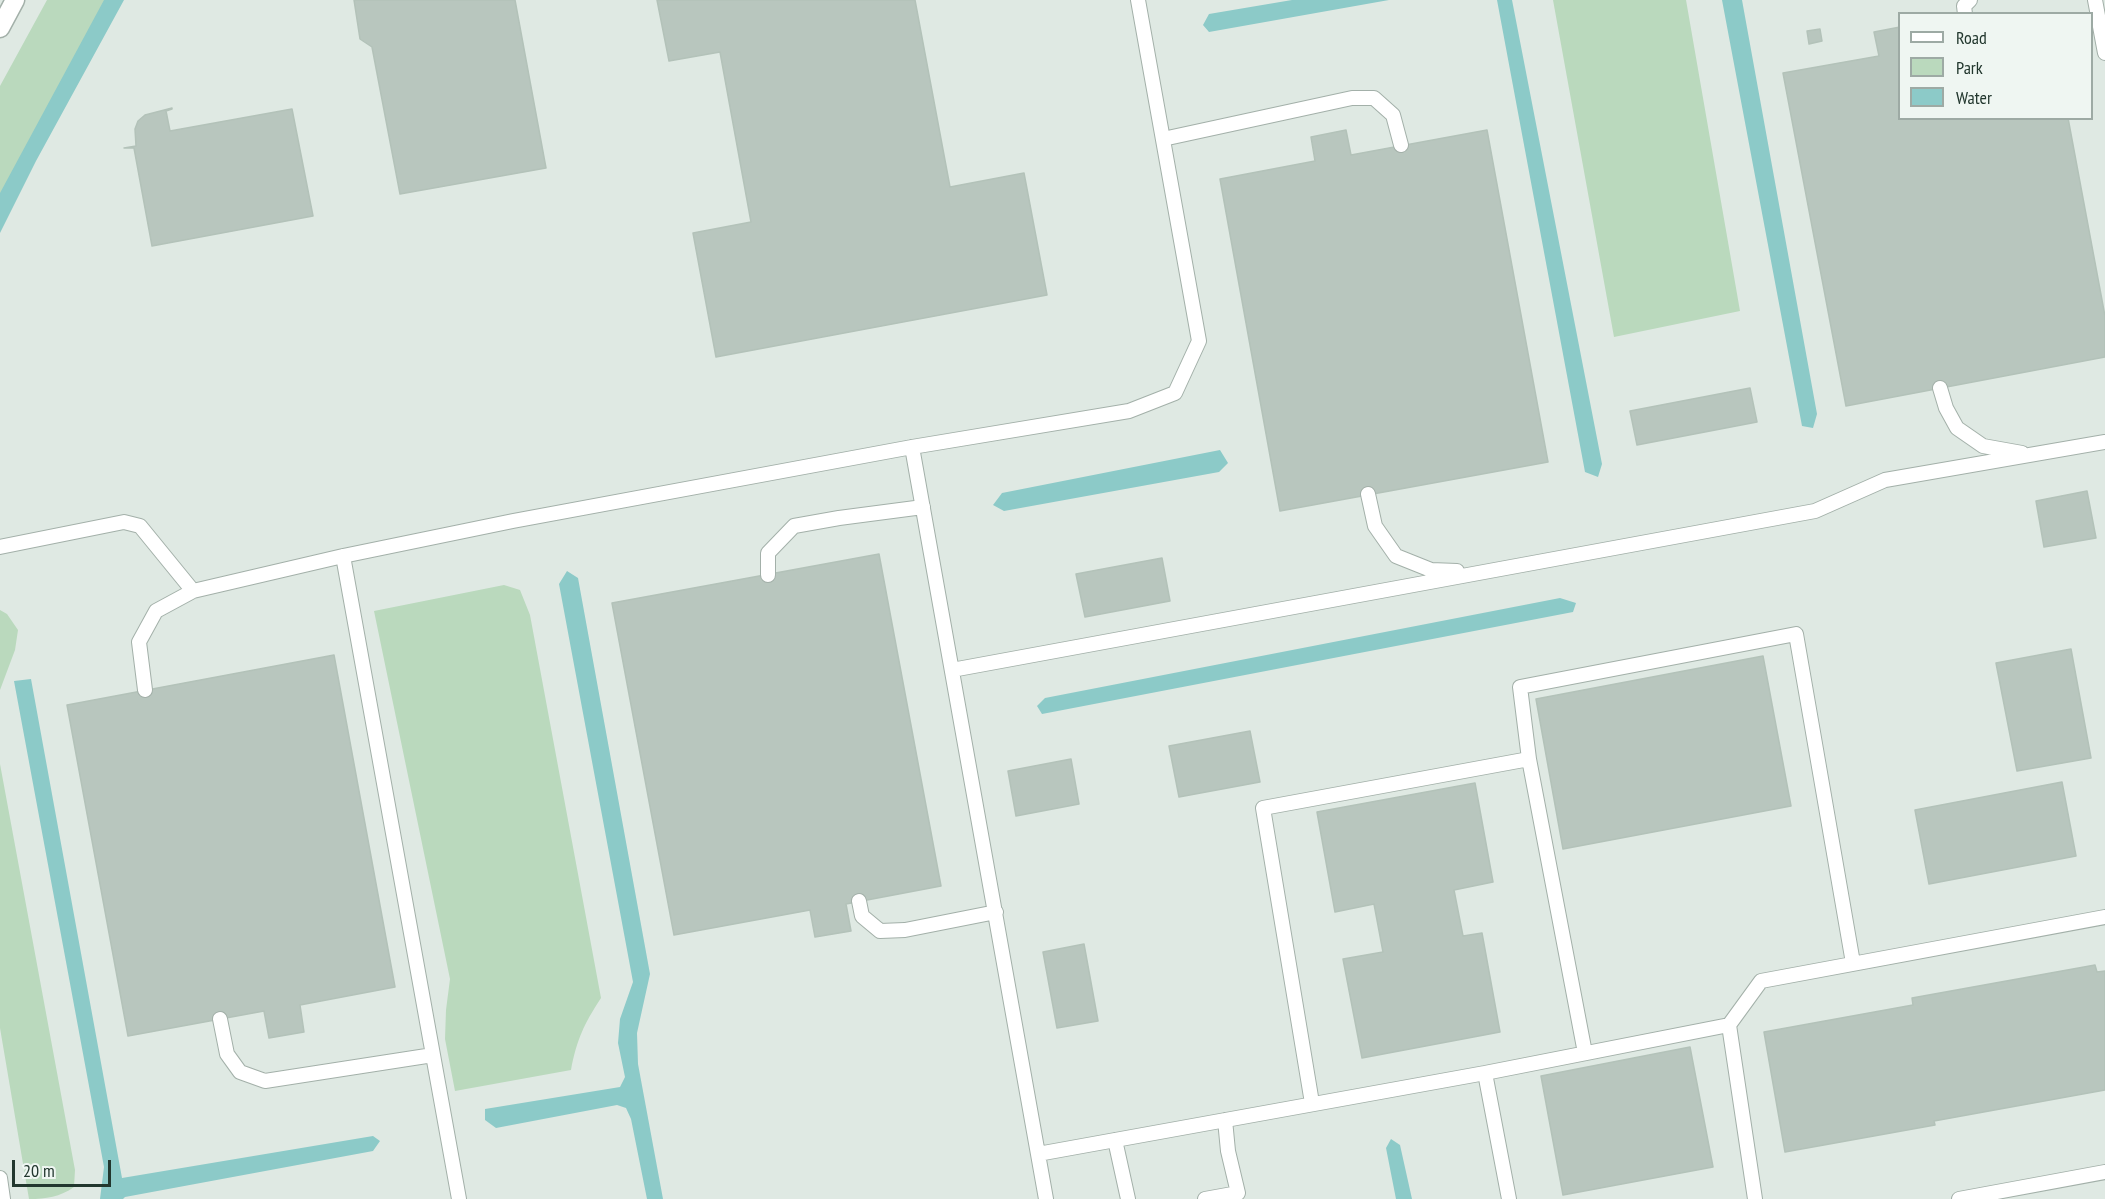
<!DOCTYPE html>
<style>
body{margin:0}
#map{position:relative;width:2105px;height:1199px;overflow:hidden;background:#dfe9e3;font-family:"PT Sans Narrow",sans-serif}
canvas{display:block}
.legend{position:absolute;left:1898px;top:12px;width:195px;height:108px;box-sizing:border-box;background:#eff6f2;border:2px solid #9daaa4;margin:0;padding:8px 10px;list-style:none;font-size:18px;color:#22372e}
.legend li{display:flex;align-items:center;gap:12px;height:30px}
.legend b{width:30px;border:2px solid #9daaa4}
.scale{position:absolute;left:12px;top:1160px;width:99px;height:27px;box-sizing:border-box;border:3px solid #22372e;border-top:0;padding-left:8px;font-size:18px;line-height:21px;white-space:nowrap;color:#22372e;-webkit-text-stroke:4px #eff6f2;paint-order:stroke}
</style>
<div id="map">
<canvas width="2105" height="1199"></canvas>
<ul class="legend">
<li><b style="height:8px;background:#fff"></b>Road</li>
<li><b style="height:16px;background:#bad9bd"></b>Park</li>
<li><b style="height:16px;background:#8ccac8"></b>Water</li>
</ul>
<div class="scale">20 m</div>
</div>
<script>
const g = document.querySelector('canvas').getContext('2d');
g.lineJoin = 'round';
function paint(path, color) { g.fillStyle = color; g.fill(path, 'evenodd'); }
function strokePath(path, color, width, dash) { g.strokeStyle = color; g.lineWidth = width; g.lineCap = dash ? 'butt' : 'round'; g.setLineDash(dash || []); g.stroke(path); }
paint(new Path2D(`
 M47 0H111L0 228V86Z
 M1553 0H1686L1740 311 1614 337Z
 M504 585 520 590 530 615 601 998C584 1024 577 1039 571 1070L455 1091 445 1039 446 1010 450 979 374 611Z
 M0 610 7 614 18 630 15 650 0 690Z
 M0 764 75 1170 74 1187C60 1197 46 1199 29 1199L0 1028Z`), '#bad9bd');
paint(new Path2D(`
 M104 0H124L36 161 0 233V193Z
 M1292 0H1389L1209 32 1203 25 1209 14Z
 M1497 0H1512L1602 464 1598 477 1585 472Z
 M1722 0H1742L1817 414 1813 428 1802 426Z
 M1220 450 1228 463 1219 472 1004 511 993 505 1002 493Z
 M567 571 578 578 650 974 637 1033 638 1064 663 1199H647L631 1119 626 1108 617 1105 496 1128 485 1120V1109L620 1087 625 1077 618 1043 620 1019 633 982 559 584Z
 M1560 598 1576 603 1573 612 1042 714 1037 706 1045 698Z
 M31 679 122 1178 373 1136 380 1141 373 1151 125 1197 123 1199H100L104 1167 14 681Z
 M1391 1139 1400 1145 1412 1199H1396L1386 1148Z`), '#8ccac8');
const building = new Path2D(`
 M354 0H515L546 168 400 194 372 47 360 39Z
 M657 0H915L950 187 1024 173 1047 295 716 357 693 233 751 222 720 52 669 61Z
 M1900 27V118H2068L2105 316V357L1846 406 1783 73 1879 56 1874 32Z
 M1820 29 1822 41 1809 44 1807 31Z
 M172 108V109L166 111 170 131 292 109 313 216 152 246 134 148H124L136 146 135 129 138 121 145 115Z
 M1346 130 1351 155 1487 130 1548 462 1280 511 1220 179 1315 161 1311 137Z
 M1750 388 1757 422 1637 445 1630 411Z
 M2087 491 2096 538 2044 547 2036 501Z
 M879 554 941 886 846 904 851 931 815 937 810 910 674 935 612 603Z
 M1162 558 1170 601 1085 617 1076 574Z
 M2071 649 2091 758 2017 771 1996 663Z
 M334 655 395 987 300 1005 304 1032 269 1038 264 1011 128 1036 67 705Z
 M1763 656 1791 806 1563 849 1536 699Z
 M1250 731 1260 782 1179 797 1169 746Z
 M1071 759 1079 804 1016 816 1008 771Z
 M2062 782 2076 856 1929 884 1915 810Z
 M1475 783 1493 882 1454 890 1463 936 1482 933 1500 1032 1362 1058 1343 959 1383 952 1374 904 1335 912 1317 812Z
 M1084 944 1098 1021 1057 1028 1043 952Z
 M2095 965 2097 972 2105 971V1090L1934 1121 1935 1125 1785 1152 1764 1032 1913 1005 1912 998Z
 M1690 1047 1713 1167 1563 1195 1541 1076Z`);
paint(building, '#b8c6be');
strokePath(building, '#b3c2b9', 1.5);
const service = new Path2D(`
 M2095 0 2105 53
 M1965 14 1964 6 1970 0
 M1163 139 1352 98H1374L1393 115 1401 145
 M1940 388 1946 408 1957 428 1983 446 2022 453
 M912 447 1046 1199
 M1368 494 1375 526 1396 556 1431 570 1457 571
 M0 547 124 522 140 526 193 591
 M343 556 433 1055
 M768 575V553L794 526 839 518 923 507
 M952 670 1815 511 1885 480 2105 442
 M145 690 139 642 156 611 193 591 343 556 513 521 912 447 1129 411 1175 393 1199 341 1138 0
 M859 901 862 916 880 931 905 930 996 912
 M220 1019 227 1054 240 1072 265 1081 433 1055 459 1199
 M1729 1025 1755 1199
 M1585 1053 1529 759 1520 687 1796 634 1853 963
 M1485 1073 1509 1199
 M1312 1103 1263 808 1529 759
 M1115 1140 1128 1199
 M1038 1154 1485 1073 1729 1025 1761 981 2105 917
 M0 1178 3 1199
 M1205 1199 1238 1193 1228 1151 1225 1120
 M1959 1199 2105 1172`);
const tertiary = new Path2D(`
 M0 28 15 0`);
strokePath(service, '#a3b0a9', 16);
strokePath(tertiary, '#a3b0a9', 21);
strokePath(service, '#fff', 14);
strokePath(tertiary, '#fff', 18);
</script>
